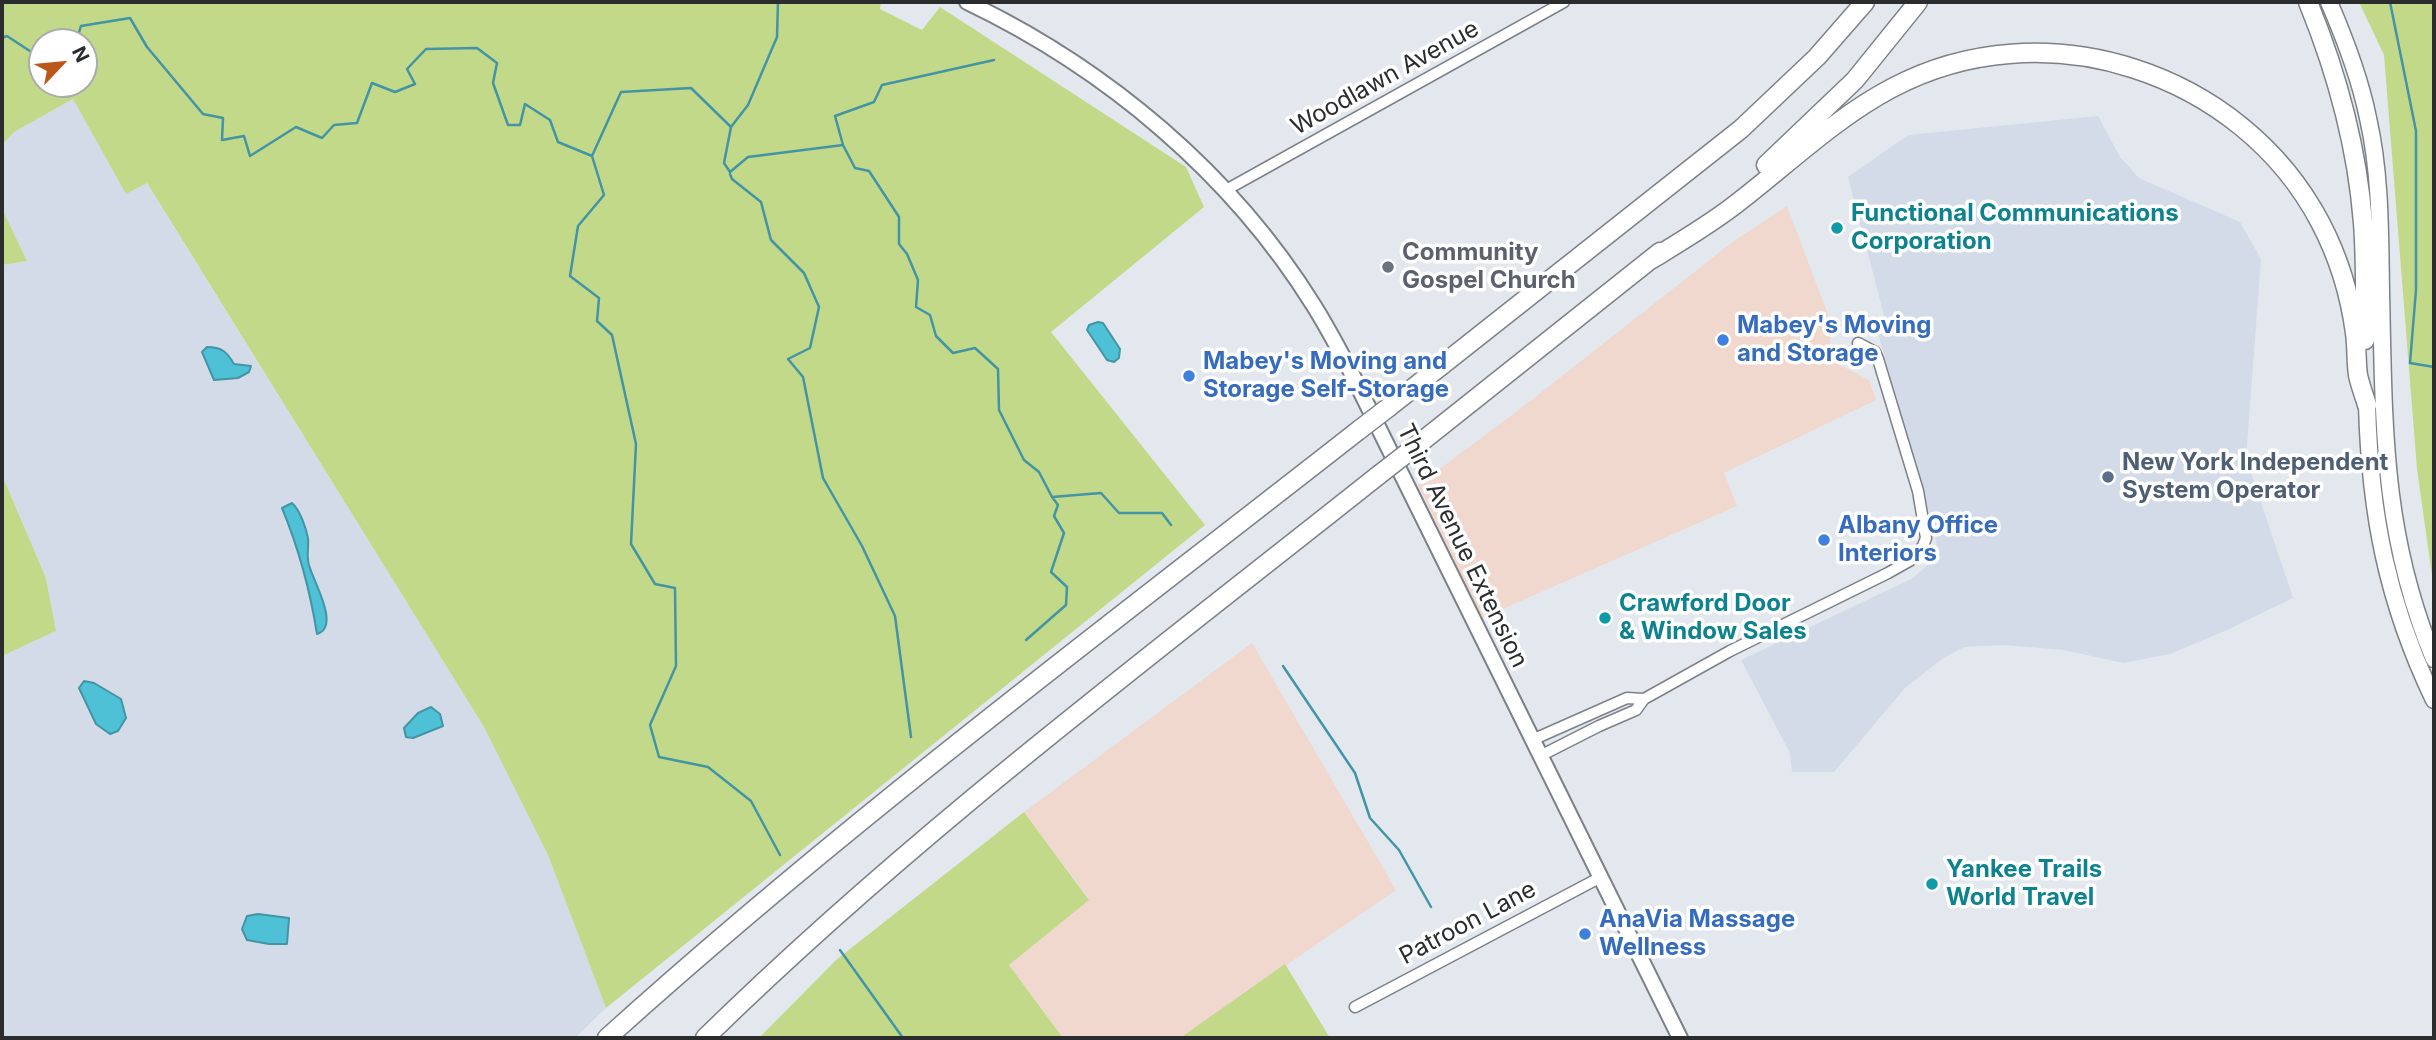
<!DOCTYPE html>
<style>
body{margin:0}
#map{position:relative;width:2436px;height:1040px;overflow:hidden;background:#e3e8ef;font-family:Inter,sans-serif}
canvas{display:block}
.frame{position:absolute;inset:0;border:4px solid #2a2c2e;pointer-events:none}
.north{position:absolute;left:28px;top:28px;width:70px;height:70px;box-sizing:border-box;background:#fff;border:2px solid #aaabab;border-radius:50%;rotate:64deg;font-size:19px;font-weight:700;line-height:28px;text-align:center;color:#2a2c2e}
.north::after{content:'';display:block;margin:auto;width:24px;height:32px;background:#b9581a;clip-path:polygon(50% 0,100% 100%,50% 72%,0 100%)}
</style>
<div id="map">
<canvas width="2436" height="1040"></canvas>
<div class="frame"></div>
<div class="north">N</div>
</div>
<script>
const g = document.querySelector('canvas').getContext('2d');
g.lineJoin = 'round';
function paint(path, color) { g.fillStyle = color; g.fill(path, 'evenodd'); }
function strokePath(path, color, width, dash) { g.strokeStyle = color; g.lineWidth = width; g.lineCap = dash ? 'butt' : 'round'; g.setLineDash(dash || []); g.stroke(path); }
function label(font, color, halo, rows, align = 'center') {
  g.font = font + ' Inter,sans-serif'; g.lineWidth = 7; g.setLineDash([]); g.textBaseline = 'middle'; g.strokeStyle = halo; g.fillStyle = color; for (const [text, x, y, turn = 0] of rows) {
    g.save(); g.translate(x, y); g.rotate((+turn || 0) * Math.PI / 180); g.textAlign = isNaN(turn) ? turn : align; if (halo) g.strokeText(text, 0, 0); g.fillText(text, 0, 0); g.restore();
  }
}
paint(new Path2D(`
 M73 99 126 193 146 182 484 727 548 855 606 1008 575 1038H2V656L56 631 46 578 2 475V265L26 261 2 209V145L14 132Z
 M2098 116 2120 157 2139 178 2240 222 2261 259 2246 458 2293 598 2227 630 2170 654 2123 663 2064 650 2003 645 1964 647 1942 659 1905 688 1834 772H1792L1790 753 1741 660 1913 578 1931 562 1937 544 1876 326 1886 323 1848 177 1908 135Z`), '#d2dbe7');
paint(new Path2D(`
 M1787 206 1832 325 1828 359 1869 380 1876 400 1724 473 1737 506 1482 618 1418 485 1520 409 1735 240Z
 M1252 643 1396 890 1180 1038H1063L1009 965 1089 899 1024 812Z`), '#f0d8ce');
paint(new Path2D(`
 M2 2H881L880 9 922 30 940 7 1186 167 1204 207 1051 332 1205 525 606 1008 548 855 484 727 147 183 126 194 73 99 14 132 2 145ZM42 42H84V84H42Z
 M2359 2H2434V590L2417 469 2384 55Z
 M2 209 27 261 2 265Z
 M2 475 46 578 56 631 2 656Z
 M1024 812 1089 900 1009 965 1063 1038H759L836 960Z
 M1285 964 1330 1038H1180Z`), '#c3d98a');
const water = new Path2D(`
 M1098 322 1103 323 1120 349 1119 358 1114 362 1107 360 1087 330 1089 325Z
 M207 347C222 347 227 352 234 364L251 366 249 372 238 378 214 380 202 352Z
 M292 503C300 510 306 528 308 538 309 547 306 556 309 565 313 581 341 627 317 634 310 590 299 549 282 508Z
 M84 681 94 683 121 699 126 718 118 731 110 734 96 724 79 688Z
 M431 707 440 714 443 726 413 738 406 737 404 728 418 713Z
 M258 914 289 918 287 944H269L247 940 242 929 247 916Z`);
paint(water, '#4ec1d6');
strokePath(water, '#4394a4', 2);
strokePath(new Path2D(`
 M2390 2 2416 131V290L2410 363 2434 367
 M2 38 7 36 42 59
 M76 42 81 26 130 18 147 47 203 114 223 118 222 140 244 136 250 156 296 127 322 138 334 125 357 123 372 83 395 92 415 84 407 69 426 49 477 48 497 63 493 83 508 125H520L525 104 550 120 558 142 592 156 621 92 691 88 731 127 724 163 730 172 748 157 843 145 855 168 869 171 899 217V244L907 254 918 280 916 307 930 315 936 336 953 353 975 348 998 369 999 410 1024 460 1039 472 1052 497 1101 493 1119 513H1162L1171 525
 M731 127 748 105 777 37 778 2
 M843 145 835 116 874 102 882 85 994 60
 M592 156 604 195 578 226 570 276 599 298 597 321 612 335 636 444 631 544 655 584 675 588 676 666 650 725 659 757 708 767 751 801 780 855
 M730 174 732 179 761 202 771 240 804 273 819 307 810 348 788 359 803 377 823 478 862 546 895 616 911 737
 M1026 640 1066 605 1067 587 1051 572 1064 533 1054 516 1058 505 1052 497
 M1283 666 1355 773 1370 818 1399 850 1431 907
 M840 950 903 1038`), '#4394a4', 2.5);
const street = new Path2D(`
 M1226 190 1564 2
 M1532 740 1627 698 1644 699
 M1540 756 1599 726 1636 710 1644 699 1730 651 1888 573 1911 560 1923 546 1926 538 1918 491 1878 359 1875 352 1858 343
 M1355 1007 1601 877`);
const secondary = new Path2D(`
 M967 2C1107 69 1232 174 1314 306 1326 325 1337 346 1348 366L1680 1038`);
const primary = new Path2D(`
 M2329 2C2345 39 2360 78 2368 118 2381 175 2380 235 2381 293 2384 426 2382 534 2434 659
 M2367 405C2370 514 2387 602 2434 700`);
const highway = new Path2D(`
 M2308 2C2337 73 2357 146 2363 223 2366 262 2365 301 2365 340
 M1766 165 1855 80 1918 2
 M1652 259C1680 242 1709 225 1736 204 1787 165 1835 118 1892 88 2044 7 2241 72 2320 222 2338 256 2350 295 2355 333 2357 347 2356 361 2358 375 2360 385 2364 395 2367 405
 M1389 407 1741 129 1817 57 1865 2
 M1411 450 1660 252
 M607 1038C846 822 1105 629 1359 430
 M705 1038C914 833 1151 656 1380 474`);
strokePath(street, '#7d8187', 13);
strokePath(secondary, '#7d8187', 18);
strokePath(primary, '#7d8187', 19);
strokePath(highway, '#7d8187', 21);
strokePath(street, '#fff', 10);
strokePath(secondary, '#fff', 14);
strokePath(primary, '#fff', 16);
strokePath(highway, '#fff', 18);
const highwayBridge = new Path2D(`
 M1359 430 1389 407
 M1380 474 1411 450`);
strokePath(highwayBridge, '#7d8187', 21, []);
strokePath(highwayBridge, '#fff', 18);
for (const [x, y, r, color] of [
 [1837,228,7,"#0f9aa8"],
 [1388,267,7,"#6b7280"],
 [1723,340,7,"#3f7fe0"],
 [1189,376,7,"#3f7fe0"],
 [2108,477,7,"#5c6f8a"],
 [1824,540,7,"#3f7fe0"],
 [1605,618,7,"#0f9aa8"],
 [1932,884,7,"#0f9aa8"],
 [1585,934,7,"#3f7fe0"]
]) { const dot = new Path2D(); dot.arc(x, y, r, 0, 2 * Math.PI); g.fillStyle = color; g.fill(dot); strokePath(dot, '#fff', 2.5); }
label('24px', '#2a2c2e', '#fff', [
 ["Woodlawn Avenue",1385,78,-29],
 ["Third Avenue Extension",1462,546,64],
 ["Patroon Lane",1468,923,-28]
]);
label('bold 24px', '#0d838f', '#fff', [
 ["Functional Communications",1851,214],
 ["Corporation",1851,242],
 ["Crawford Door",1619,604],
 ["& Window Sales",1619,632],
 ["Yankee Trails",1946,870],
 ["World Travel",1946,898]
], 'left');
label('bold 24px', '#5b616d', '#fff', [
 ["Community",1402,253],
 ["Gospel Church",1402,281]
], 'left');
label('bold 24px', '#366cbe', '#fff', [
 ["Mabey's Moving",1737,326],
 ["and Storage",1737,354],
 ["Mabey's Moving and",1203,362],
 ["Storage Self-Storage",1203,390],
 ["Albany Office",1838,526],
 ["Interiors",1838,554],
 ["AnaVia Massage",1599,920],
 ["Wellness",1599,948]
], 'left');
label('bold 24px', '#4e5e75', '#fff', [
 ["New York Independent",2122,463],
 ["System Operator",2122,491]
], 'left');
</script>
